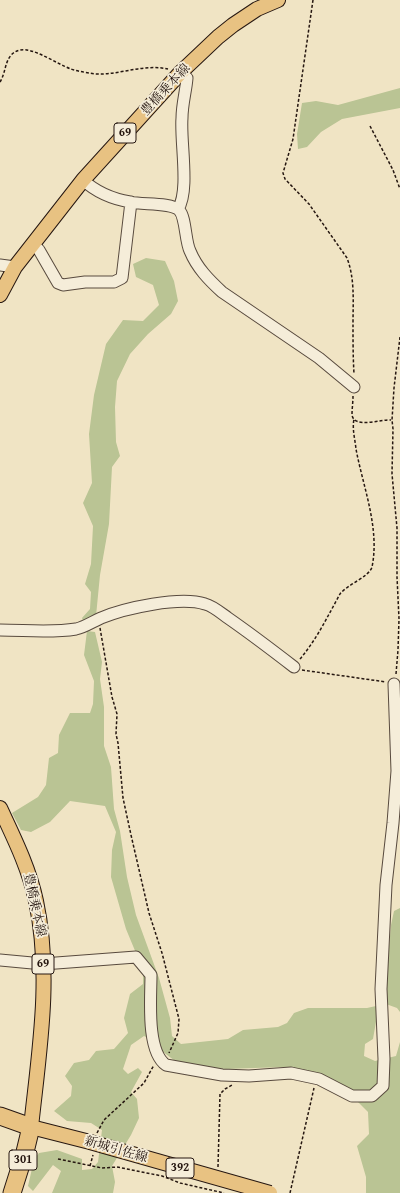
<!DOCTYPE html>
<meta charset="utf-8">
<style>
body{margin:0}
canvas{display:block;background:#f0e4c4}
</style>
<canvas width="400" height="1193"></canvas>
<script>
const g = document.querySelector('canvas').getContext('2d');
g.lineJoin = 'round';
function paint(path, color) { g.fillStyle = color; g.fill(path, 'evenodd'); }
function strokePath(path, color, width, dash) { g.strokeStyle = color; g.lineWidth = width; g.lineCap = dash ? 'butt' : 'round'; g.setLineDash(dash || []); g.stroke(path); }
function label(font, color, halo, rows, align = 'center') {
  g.font = font + ' "Gentium Book Plus","Noto Serif JP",serif'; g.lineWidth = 3.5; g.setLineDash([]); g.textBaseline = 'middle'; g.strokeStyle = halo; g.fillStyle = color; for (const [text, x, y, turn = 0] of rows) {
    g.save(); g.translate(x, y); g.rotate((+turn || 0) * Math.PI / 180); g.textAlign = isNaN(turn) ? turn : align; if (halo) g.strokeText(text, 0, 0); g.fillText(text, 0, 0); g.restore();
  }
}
paint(new Path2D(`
 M400 88V108L342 119 321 132 307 147 298 149 297 134 302 103 316 101 338 105Z
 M146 258 165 261 174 281 178 301 171 314 148 334 130 354 117 381 115 407 116 442 120 456 112 467 109 524 100 575 96 616 84 623 82 618 90 609 91 592 85 584 91 564 93 526 83 503 92 483 89 434 94 395 106 344 123 320 143 321 159 305 153 285 136 277 133 264Z
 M87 631 95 632 102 662 100 679 104 707V746L111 767 114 809 120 831 127 877 136 915 159 978 170 1018 172 1036 181 1044 228 1039 243 1030 278 1027 287 1023 294 1013 308 1008H367L376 1006 377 1016 373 1039 365 1044 364 1056 375 1061 396 1056 400 1042V1193H366V1177L357 1146 369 1134 368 1112 346 1090 318 1075 284 1067 226 1069 196 1067 175 1061 162 1051 158 1043 144 1036 131 1045 123 1069 128 1074 138 1068 142 1072 131 1092 137 1099 139 1118 131 1135 112 1166 115 1182 113 1193H52L61 1171 53 1165 33 1191 28 1186 34 1160 39 1153 57 1150 82 1159V1170L92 1169 98 1162 102 1130 91 1123 67 1121 54 1111 71 1096 72 1086 65 1076 74 1063 89 1060 96 1051 114 1049 128 1033 124 1018 130 994 143 984V970L126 929 111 877 112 850 116 832 105 806 70 801 50 822 31 832 21 830 12 813 38 797 46 785 49 758 58 753 59 735 70 713H90L93 704 94 681 84 655Z
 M400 908V1012L397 1008 386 1004 385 992 391 925 394 911Z`), '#bac494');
const minor = new Path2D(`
 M83 180C96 192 113 199 130 202 142 205 170 202 179 210 186 217 185 241 190 251 197 268 209 280 222 292L319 358 354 387
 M178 209C190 191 180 141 182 118 182 104 186 91 187 78L181 72
 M33 244 39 250 58 283 63 285 85 282H114L122 278 131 202
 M0 265 15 267
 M0 630C25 630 51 633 76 629 85 627 92 622 101 618 125 608 180 596 205 604 213 606 221 613 228 618 251 634 272 650 294 667
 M0 960 43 964 136 957 151 975C151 998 146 1051 166 1065L222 1075 249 1076 291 1073 319 1079 352 1096H372L383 1086 384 1059 381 989 386 885 393 823 397 771 394 684`);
const major = new Path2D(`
 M0 295 15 267 83 180 181 72 218 37 233 25 257 9 278 0
 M0 808C14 838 29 868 36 901 52 976 39 1052 31 1127L90 1142`);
const highway = new Path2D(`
 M0 1116 31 1127 25 1152 12 1193`);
strokePath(minor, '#584a3e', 13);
strokePath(major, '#261711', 16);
strokePath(highway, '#261711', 19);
strokePath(new Path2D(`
 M313 0 293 139 283 173 285 179 309 204 347 258C355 279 353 301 353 324 353 340 353 357 354 374
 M0 82C7 71 4 54 20 50 33 47 57 64 71 69 77 71 83 72 89 73 113 78 141 63 168 69
 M370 126 393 170 400 189
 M353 396C353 402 352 409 352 415 354 429 382 419 391 420
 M100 628 112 697 117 714 116 734 118 743 123 798 131 835 149 913 162 953 179 1019 178 1033 169 1053
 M300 659C311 646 320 631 328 616 332 609 336 601 340 594 348 584 369 577 372 567 380 528 363 487 356 449 355 439 352 429 354 419
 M302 670 386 682
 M396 674 398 650 399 619 397 577V528L392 474 393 429 392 420 394 388 400 337
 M97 1133 104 1120 144 1083 154 1065
 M58 1159 102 1168 117 1167 162 1176 180 1183 224 1193
 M90 1166 93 1155
 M218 1167 220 1094 225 1089 232 1085
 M290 1193 314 1088`), '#261711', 1.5, [3, 2]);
strokePath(minor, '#f5edd9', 11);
strokePath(major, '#e8c282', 14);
strokePath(highway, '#e8c282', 17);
const majorBridge = new Path2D(`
 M90 1142 270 1193`);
strokePath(majorBridge, '#261711', 16, []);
strokePath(majorBridge, '#e8c282', 14);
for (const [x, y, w] of [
 [125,133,22],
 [43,964,22],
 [23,1160,28],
 [180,1168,28]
]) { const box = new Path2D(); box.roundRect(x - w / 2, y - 10, w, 20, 3); g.fillStyle = '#f5edd9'; g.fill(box); strokePath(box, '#261711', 1); }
label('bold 12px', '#261711', null, [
 ["69",125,133],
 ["69",43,964],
 ["301",23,1160],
 ["392",180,1168]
]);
label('13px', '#261711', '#f5edd9', [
 ["豊橋乗本線",166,90,-47],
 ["豊橋乗本線",34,905,78],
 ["新城引佐線",116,1150,16]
]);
</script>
